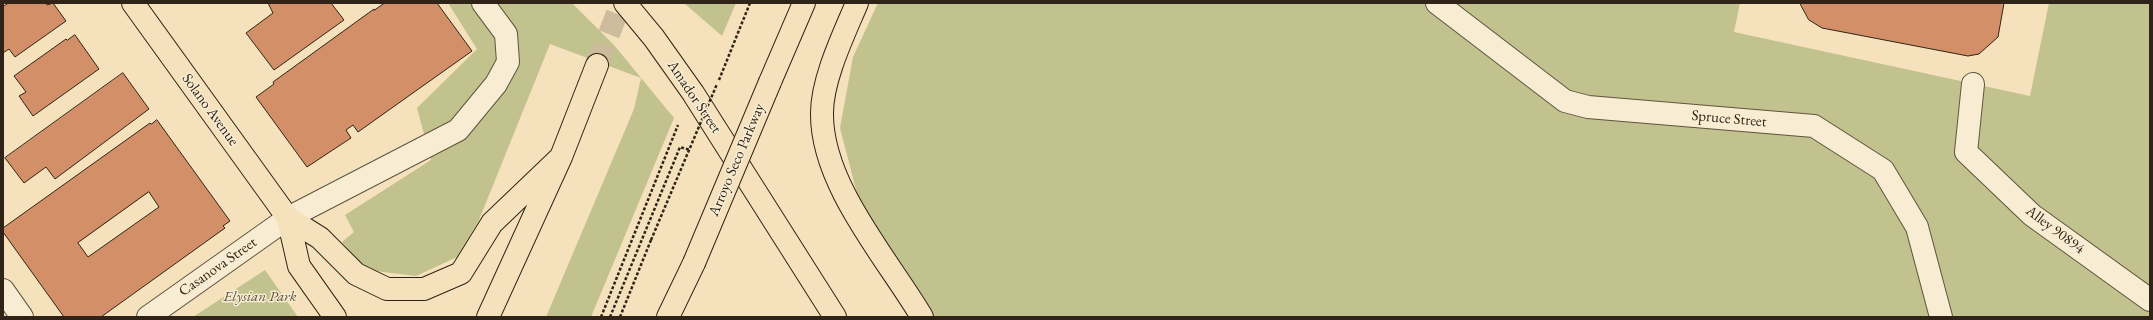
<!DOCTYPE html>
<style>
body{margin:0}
#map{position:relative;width:2153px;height:320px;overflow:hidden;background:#f5e2bc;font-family:"EB Garamond",serif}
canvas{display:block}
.frame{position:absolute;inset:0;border:4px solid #2f2417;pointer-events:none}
</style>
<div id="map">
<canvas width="2153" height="320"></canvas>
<div class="frame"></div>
</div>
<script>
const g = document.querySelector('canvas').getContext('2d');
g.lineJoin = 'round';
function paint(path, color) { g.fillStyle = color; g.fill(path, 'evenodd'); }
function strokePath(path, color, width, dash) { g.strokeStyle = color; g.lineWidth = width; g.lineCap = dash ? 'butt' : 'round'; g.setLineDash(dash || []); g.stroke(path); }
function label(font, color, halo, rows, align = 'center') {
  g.font = font + ' "EB Garamond",serif'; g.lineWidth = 3; g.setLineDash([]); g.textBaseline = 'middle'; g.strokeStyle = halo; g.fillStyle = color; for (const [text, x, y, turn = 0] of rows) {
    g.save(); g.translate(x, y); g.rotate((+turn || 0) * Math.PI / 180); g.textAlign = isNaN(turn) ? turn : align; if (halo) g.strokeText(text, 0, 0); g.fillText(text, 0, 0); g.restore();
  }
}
paint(new Path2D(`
 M448 3H572L614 45 674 118 591 317H546L634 109 641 78 550 44 479 220 457 257 416 276 367 270 342 242 354 232 345 215 431 160 417 108 477 49Z
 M684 3H736L722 36Z
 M878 3H1740L1734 32 2030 96 2049 3H2150V317H926L861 209 840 128 853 57Z
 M265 270 298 317H193Z`), '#c1c28d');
const building = new Path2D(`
 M9 3H46L47 5 53 3 66 21 15 57 9 49 3 53V7Z
 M331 3 344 20 274 70 246 33 273 13 268 3Z
 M385 3H437L472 51 358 132 353 125 346 130 351 138 307 167 256 97 274 84 273 82 374 9V10Z
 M1800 3H2004L1998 37 1979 54 1968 56 1822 28 1809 20Z
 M75 35 99 69 33 116 19 96 26 92 14 76 66 39 67 40Z
 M123 73 149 109 55 179 46 167 24 183 5 158Z
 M157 120 230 221 223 226 225 228 101 317H64L3 232V228L150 123 151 124ZM149 192 159 207 88 257 78 243Z`);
paint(building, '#d28f68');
strokePath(building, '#2f2417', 1);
strokePath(new Path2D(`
 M597 65 621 3`), '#cdbc9b', 22, [22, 11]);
const minor = new Path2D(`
 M1437 3 1565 101 1588 107 1814 126 1883 170 1917 227 1941 317
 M1973 84 1966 152 2032 215 2150 300
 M3 290 22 317
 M148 317 288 218 458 130 496 84 508 62 506 34 483 3`);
const major = new Path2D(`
 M133 3 288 218
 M625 3 654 38 693 93 835 317`);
const highway = new Path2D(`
 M857 3C844 34 822 79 822 113 821 184 887 258 922 317
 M770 82 804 3
 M288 218 320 238 356 274 387 289H424L461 273 492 223 561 157
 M288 218 299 266 335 317
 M488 317 561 157 597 65
 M668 317 694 263`);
strokePath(minor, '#605440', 24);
strokePath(major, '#2f2417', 24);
strokePath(highway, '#2f2417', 24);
strokePath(new Path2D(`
 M719 80 750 3
 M601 317 678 125
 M610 317 680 147 690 150
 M620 317 651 240`), '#2f2417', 2.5, [3, 2]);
strokePath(minor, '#f8ecd3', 22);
strokePath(major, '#f5e2bc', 22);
strokePath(highway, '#f5e2bc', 22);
const highwayBridge = new Path2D(`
 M694 263 770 82`);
strokePath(highwayBridge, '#2f2417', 24, []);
strokePath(new Path2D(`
 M651 240 717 84`), '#2f2417', 2.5, [3, 2]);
strokePath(highwayBridge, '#f5e2bc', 22);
label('15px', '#2f2417', '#f8ecd3', [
 ["Amador Street",694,97,56],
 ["Solano Avenue",210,110,54],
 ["Spruce Street",1729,119,5],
 ["Arroyo Seco Parkway",737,160,-67],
 ["Alley 90894",2055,230,37],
 ["Casanova Street",218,267,-35]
]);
label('italic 15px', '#5b533a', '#f8ecd3', [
 ["Elysian Park",260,297]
]);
</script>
